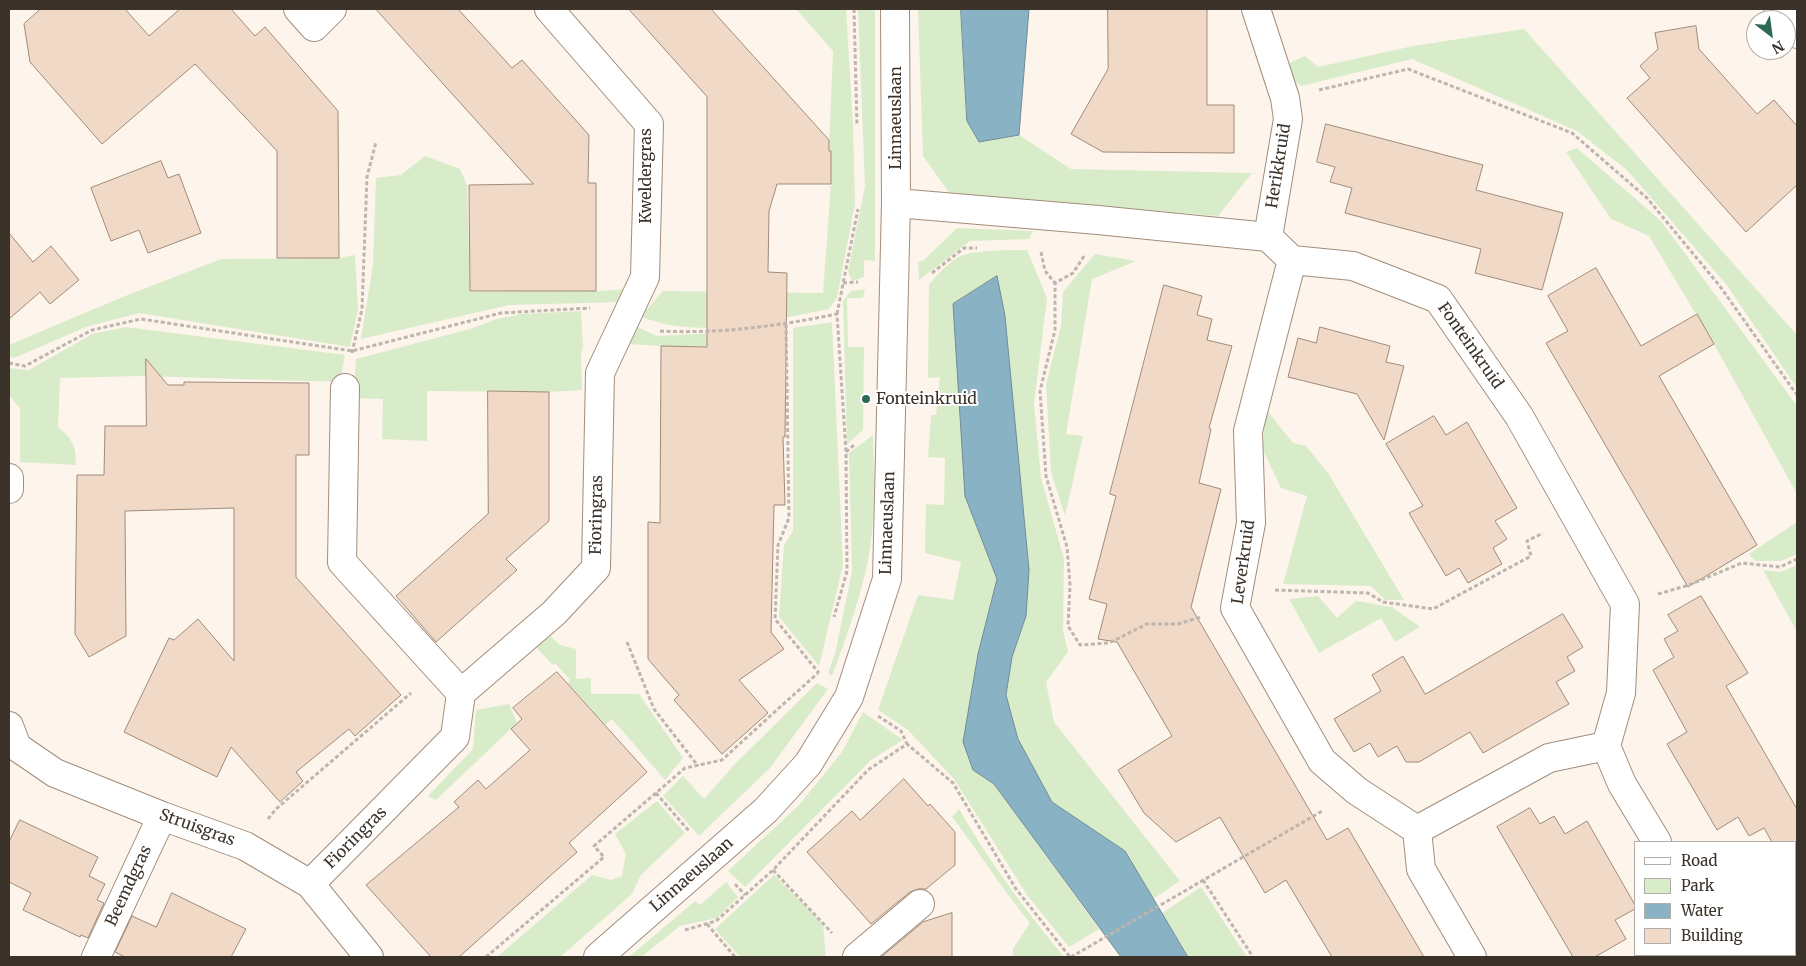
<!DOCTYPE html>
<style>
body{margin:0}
#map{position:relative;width:1806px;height:966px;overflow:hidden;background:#fdf4ec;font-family:Merriweather,serif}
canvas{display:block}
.frame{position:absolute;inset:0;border:10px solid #3b322a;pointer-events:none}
.legend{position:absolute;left:1634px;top:841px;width:162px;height:115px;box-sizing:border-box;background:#fff;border:1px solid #b1adaa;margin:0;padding:6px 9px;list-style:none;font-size:15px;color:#3b322a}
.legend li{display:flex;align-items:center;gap:10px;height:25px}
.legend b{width:25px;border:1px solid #b1adaa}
.north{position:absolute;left:1746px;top:10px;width:50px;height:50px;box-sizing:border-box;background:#fff;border:1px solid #b1adaa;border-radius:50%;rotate:150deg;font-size:14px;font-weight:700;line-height:20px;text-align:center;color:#3b322a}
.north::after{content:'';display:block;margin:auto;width:18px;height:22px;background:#2d6a56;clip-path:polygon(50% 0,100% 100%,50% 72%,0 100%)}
</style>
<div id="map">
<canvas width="1806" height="966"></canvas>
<div class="frame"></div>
<ul class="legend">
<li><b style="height:6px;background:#fff"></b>Road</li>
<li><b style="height:14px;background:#d9ecc9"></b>Park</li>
<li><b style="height:14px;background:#89b2c5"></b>Water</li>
<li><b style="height:14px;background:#f0d9c6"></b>Building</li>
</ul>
<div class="north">N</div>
</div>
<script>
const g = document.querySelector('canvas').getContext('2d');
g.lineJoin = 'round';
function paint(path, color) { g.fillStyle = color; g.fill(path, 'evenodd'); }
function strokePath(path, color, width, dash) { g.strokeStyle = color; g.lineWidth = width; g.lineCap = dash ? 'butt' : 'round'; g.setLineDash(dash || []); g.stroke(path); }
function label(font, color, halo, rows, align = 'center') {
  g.font = font + ' Merriweather,serif'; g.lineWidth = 4; g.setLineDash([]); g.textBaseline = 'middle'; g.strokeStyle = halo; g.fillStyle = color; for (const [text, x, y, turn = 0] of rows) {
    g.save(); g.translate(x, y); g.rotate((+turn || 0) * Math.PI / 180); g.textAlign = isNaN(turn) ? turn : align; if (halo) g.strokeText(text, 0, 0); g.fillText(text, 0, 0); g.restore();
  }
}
paint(new Path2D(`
 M796 9H846L853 125 855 204 837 298 829 309C780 318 728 333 677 326 665 325 652 320 640 317L663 291 823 293 831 184V151L829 149 833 51Z
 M858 9H875V261L864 260V277L852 281 848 272 865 186Z
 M918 9H961L967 120 979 142 1019 135 1071 169 1252 173 1218 216 1078 204 975 199 950 194 923 156Z
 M1524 29 1797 335V388L1726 284 1627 170 1577 131 1412 59 1301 86 1291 80 1287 64 1305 56 1318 67 1413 46Z
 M1577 148 1661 221 1797 406V494L1714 344 1649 236 1611 219 1566 152Z
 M425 156 460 169 467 185 470 292 596 291 628 289 620 302 509 305 361 339 373 264 376 178 401 175Z
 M957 228 1033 231 1029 239 970 241 919 280 918 262 924 260Z
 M1027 250 1047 298 1034 404 1041 478 1064 559 1063 630 1068 652 1046 682 1054 722 1180 881 1153 899 1125 851 1052 802 1018 739 1006 695 1012 657 1026 616 965 496 997 579 978 654 973 770 994 784 1099 929 1069 947 1027 895 954 779 908 730 878 710 918 595 953 600 961 562 925 553 926 504 944 505 945 458 928 457 931 415H936L940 377 928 378 929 284C938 275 949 261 961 256 974 250 1011 250 1027 250Z
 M1095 254 1136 261 1092 279 1066 434 1083 436 1065 516 1051 472 1046 384 1061 326 1063 292Z
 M355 255 358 309 350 347 139 313 86 327 14 358 9 356V345L120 298 221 259 339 258Z
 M865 289 863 298H847L848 347H864L863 430 847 444 843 301 851 291Z
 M581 311 583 347 581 352 582 390 549 392 427 391V441L382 439 383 399 353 398 356 359 470 329 497 319 522 314Z
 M832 322 843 565 819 666 779 617 784 545 793 531V328Z
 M126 327 345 355 340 382 140 376 60 378 58 427C73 440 76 445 76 465L20 462V408L9 395V368L29 370 92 334Z
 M637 327 657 336 783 330 764 347 661 346 628 344Z
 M1265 408 1293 443 1306 446 1328 473 1404 600H1385L1371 586 1283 584 1307 496 1281 488 1263 450Z
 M873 435C874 476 876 519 868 560 860 600 846 638 832 676L828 673 835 654 852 571 849 453Z
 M1797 522V554L1781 561H1755L1749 554Z
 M1797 565V632L1763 570 1781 572Z
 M1318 596 1337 618 1356 601 1392 607 1420 627 1395 642 1381 618 1319 653 1289 599Z
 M548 634 560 645 576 649V679L591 678V694H639L683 758 665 780 612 719 605 725 568 683 570 680 555 663 553 665 535 646Z
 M817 683 828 689 770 768 699 836 663 796 683 776 704 799 735 764Z
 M509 704 517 723 436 800 428 796 473 749 476 710Z
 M863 712 903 740 871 760 745 887 728 871 799 805 842 752Z
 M657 801 685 833 641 875 632 894 560 957H497L592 875 611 880 622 876 626 854 615 834Z
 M959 809C989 861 1025 910 1064 957H1013V949L1030 923C1002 889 979 852 952 817Z
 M774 875 823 924 826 957H740L715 929Z
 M726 882 738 897 717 918 680 926 641 957H629L695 901 700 905Z
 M1201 887 1247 957H1189L1162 913Z`), '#d9ecc9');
const water = new Path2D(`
 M961 9H1029L1019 135 979 142 967 121Z
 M997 276 1005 316 1029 570 1026 616 1012 657 1006 695 1018 739 1052 802 1125 851 1188 957H1121L994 784 973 770 963 742 978 654 997 579 965 496 953 304Z`);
paint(water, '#89b2c5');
strokePath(water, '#728c96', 1);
const building = new Path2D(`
 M41 9H125L149 36 180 9H231L255 36 265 27 338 111 339 258H277V151L195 64 102 144 30 62 24 24Z
 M376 9H458L512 68 522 60 589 135 588 183H596V291H470L469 185 533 184Z
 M629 9H711L829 140V151H831V184H777L769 211 768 272 787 273 785 437H783L785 505H774L771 632 784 649 739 680 768 713 722 754 674 700 679 695 648 659V522L660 523 661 346 707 347V97Z
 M1108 9H1207V105H1234V153L1103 152 1071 134 1108 69Z
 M1696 26 1699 49 1757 114 1774 100 1797 126V185L1746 232 1627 98 1650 78 1640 66 1658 49 1655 33Z
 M1326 124 1483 165 1476 190 1563 213 1542 290 1475 273 1481 249 1345 213 1352 188 1330 182 1335 167 1317 162Z
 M161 161 168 178 179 174 201 233 148 253 139 230 111 241 91 188Z
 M9 233 33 262 51 246 79 280 50 304 40 292 9 319Z
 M1596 268 1641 346 1697 314 1714 344 1659 376 1757 545 1688 587 1546 343 1568 331 1548 296Z
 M1164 285 1202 296 1197 315 1212 319 1207 340 1232 346 1209 428 1211 429 1199 483 1221 489 1191 607 1327 840 1348 828 1424 957H1332L1286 880 1265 893 1220 817 1176 842 1144 813 1118 770 1172 736 1117 642 1098 639 1107 604 1089 599 1116 496 1110 494Z
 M1320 327 1390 346 1386 362 1404 366 1384 440 1357 394 1288 377 1298 338 1316 343Z
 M146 359 168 385H184V382L309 383V455H296V577L401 695 355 736 349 729 296 772 303 781 280 802 231 747 217 777 124 732 169 638 174 640 198 619 234 661V508L125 511 126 636 89 657 75 634 77 475H104L105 426H146Z
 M488 391 549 392V521L506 559 517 570 436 642 396 596 488 514Z
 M1434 416 1446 435 1467 422 1517 508 1495 521 1507 539 1493 548 1502 564 1468 583 1459 568 1446 576 1427 544 1409 513 1423 506 1386 444Z
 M1701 596 1748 673 1726 686 1797 809V842H1772L1764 828 1749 836 1738 817 1717 830 1667 744 1687 732 1653 670 1674 657 1664 639 1678 631 1668 615Z
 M1563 614 1583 647 1567 657 1575 671 1556 682 1569 704 1483 753 1470 732 1419 762H1406L1397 746 1378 757 1370 743 1354 752 1334 719 1381 691 1372 675 1403 656 1425 694Z
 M557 672 647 772 569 843 577 852 459 957H431L366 885 459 807 454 802 478 780 486 789 530 750 511 729 522 719 513 708Z
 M904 779 928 806 930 804 955 832V865L926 889H918L910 892 871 924 807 852 852 811 860 820Z
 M1530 808 1540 824 1554 816 1565 834 1587 821 1635 905V909L1615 920 1626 939 1595 957H1573L1497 827Z
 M20 820 98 857 89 876 105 884 97 900 104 903 88 938 81 935 80 937 23 910 31 893 9 882V842Z
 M172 893 246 929 231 957H125L115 952 132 916 156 927Z
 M952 913V957H881L923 922Z`);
paint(building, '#f0d9c6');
strokePath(building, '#a08b79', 1);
const minor = new Path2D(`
 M298 9 314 27 332 9
 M1256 9 1285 98 1288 119 1268 237
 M1778 9 1797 34
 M896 203 1098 220 1268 237 1292 260 1353 266 1438 299 1519 416 1625 604 1621 693 1606 746 1622 784 1657 842
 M1292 260 1248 431 1251 523 1235 608 1322 761 1357 791 1417 830 1549 758 1606 746
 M345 388 342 562 461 693
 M9 478V489
 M9 726 17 747 55 773 162 816 245 846 310 884 369 957
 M1417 830 1421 869 1472 957
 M310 884 455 737 461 693 554 613 596 568 600 373 645 277 649 124 549 9
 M1795 933H1797
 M96 957 162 816
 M598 957 766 810 808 764 849 697 887 579 896 203 895 9
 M857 957 920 904`);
strokePath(minor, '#a28d7b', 30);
strokePath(new Path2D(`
 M854 9 857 126
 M1319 90 1408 69 1572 133 1647 198 1719 285 1797 395
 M1041 252 1045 271 1055 283
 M1084 256 1073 273 1055 283V330L1040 391 1046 476 1067 547 1070 585 1068 626 1080 645 1109 643 1147 624H1178L1201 617
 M932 273 964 248H977
 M843 283 858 282
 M837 314 858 209
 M786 324 789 518 778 545 775 619 819 673
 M660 331C720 334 778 326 837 314L846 452 847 571 834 617
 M352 353 362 309 367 177 376 142
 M9 363 25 366 92 330 141 319 352 351 501 313 590 308
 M846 452 855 444
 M1275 590 1368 593 1383 602 1433 609 1531 556 1527 541 1543 533
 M1658 594 1689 585 1742 563 1780 567 1797 559
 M627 642 654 709 698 766
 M878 716 901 731 907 744
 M656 793 689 831
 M268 819 276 809 411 693
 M773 870 832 933
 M1203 880 1253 957
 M735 884 745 895
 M707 924 735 957
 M685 930 716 921 773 870 868 770 907 744 953 783 1016 889 1070 957
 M486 957 604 857 594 846 685 768 722 760 780 707 818 673
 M1071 957 1324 810`), '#beb5ad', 3, [4, 2.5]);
strokePath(minor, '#fff', 28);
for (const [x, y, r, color] of [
 [866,399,5,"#2d6a56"]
]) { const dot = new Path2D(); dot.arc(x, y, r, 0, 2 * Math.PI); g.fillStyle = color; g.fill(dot); strokePath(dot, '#fff', 2); }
label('16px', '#3b322a', '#fff', [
 ["Linnaeuslaan",896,118,-90],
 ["Herikkruid",1279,166,-81],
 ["Kweldergras",646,176,-90],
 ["Fonteinkruid",1470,346,55],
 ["Fioringras",597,515,-89],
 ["Linnaeuslaan",888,523,-88],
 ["Leverkruid",1244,562,-82],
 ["Struisgras",197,828,20],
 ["Fioringras",356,838,-45],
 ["Linnaeuslaan",692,875,-41],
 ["Beemdgras",129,886,-65]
]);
label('16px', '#3b322a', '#fff', [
 ["Fonteinkruid",876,399]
], 'left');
</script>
